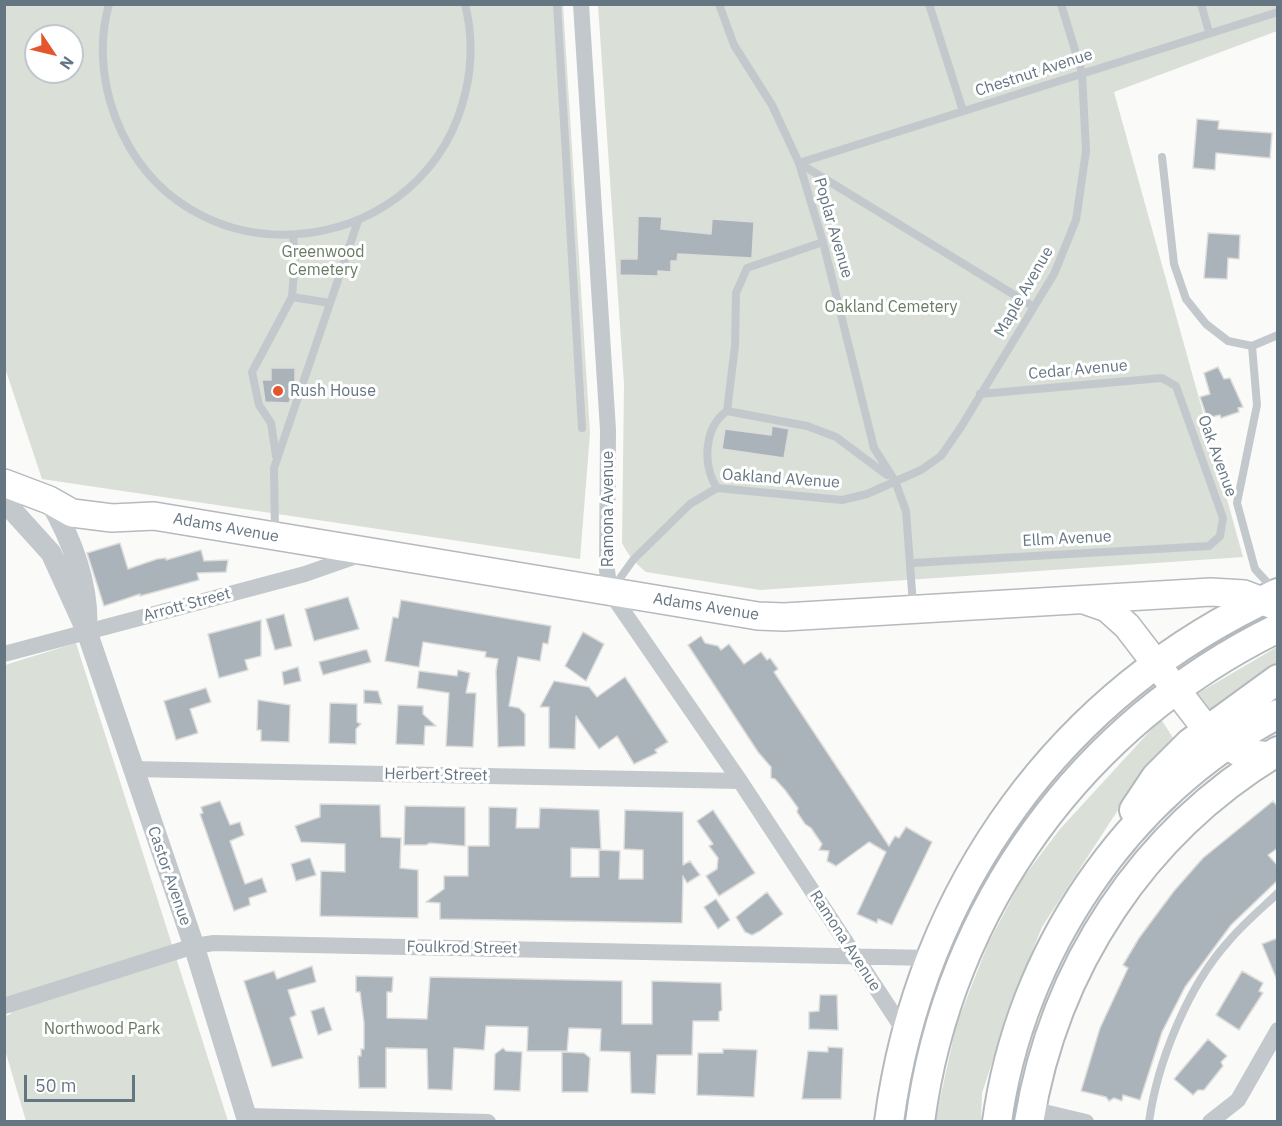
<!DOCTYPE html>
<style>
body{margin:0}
#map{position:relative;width:1282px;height:1126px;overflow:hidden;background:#fafaf8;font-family:"IBM Plex Sans",sans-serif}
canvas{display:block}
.frame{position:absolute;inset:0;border:6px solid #657683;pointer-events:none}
.north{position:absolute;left:24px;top:24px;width:60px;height:60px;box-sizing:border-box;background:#fff;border:2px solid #c1c8cd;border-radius:50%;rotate:125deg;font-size:16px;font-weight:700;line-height:24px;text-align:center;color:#657683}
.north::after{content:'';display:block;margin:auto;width:21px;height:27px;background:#e4572e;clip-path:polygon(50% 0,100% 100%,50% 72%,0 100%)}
.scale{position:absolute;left:24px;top:1075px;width:111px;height:27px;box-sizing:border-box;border:3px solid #657683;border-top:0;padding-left:8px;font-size:18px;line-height:21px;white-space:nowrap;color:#657683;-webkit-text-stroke:4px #fff;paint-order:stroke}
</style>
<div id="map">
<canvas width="1282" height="1126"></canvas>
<div class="frame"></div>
<div class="north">N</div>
<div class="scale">50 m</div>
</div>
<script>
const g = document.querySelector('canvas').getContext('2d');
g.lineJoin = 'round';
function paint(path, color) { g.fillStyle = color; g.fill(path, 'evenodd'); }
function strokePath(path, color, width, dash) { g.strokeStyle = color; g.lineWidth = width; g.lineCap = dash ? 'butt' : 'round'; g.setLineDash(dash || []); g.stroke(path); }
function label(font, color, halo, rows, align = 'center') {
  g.font = font + ' "IBM Plex Sans",sans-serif'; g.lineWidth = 6; g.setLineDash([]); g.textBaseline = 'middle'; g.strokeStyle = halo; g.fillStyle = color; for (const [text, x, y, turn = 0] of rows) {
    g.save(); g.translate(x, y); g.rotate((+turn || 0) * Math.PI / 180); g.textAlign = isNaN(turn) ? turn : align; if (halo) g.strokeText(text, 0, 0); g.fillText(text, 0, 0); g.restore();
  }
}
paint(new Path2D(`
 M4 5H563L590 433 580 559 42 479 5 368ZM36 36H72V72H36Z
 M598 5H1277V31L1114 92 1243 557 760 590 646 572C635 563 628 555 622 543L624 384Z
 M76 643 228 1121H26L5 1050V1016L11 1014 4 994 5 665Z
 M1277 647V671L1213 717 1195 695Z
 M1161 719 1175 741 1129 793 1042 927 1013 999 982 1093 981 1121 935 1122 956 1026 988 944 1022 879 1060 829Z`), '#dadfd7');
const building = new Path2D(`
 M1197 119 1219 121 1218 129 1272 133 1270 158 1216 153 1215 170 1193 168Z
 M638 216 662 217 661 229 711 234 712 219 754 222 752 258 678 254 677 261H671V272L658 271V276L620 275V259H637Z
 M1208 233 1240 235 1239 259 1228 258 1227 279 1204 278Z
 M1218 367 1224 379 1230 378 1243 407 1238 408 1239 412 1221 418 1220 415 1207 418 1200 397 1210 394 1204 373Z
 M271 368H295V387L289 403 265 402 262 380H271Z
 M772 426 789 429 784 458 722 449 725 429 771 435Z
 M120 543 128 569 157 559 166 558V560L201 550 204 561 228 560 226 572 197 573 199 580 140 596V594L104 606 87 553Z
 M348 597 359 629 314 641 305 609Z
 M401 600 551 626 548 644 543 643 540 661 518 657 509 706 519 708 525 714V746L498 747 496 671 498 659 485 657 486 652 423 642 419 667 385 661 393 617 398 618Z
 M284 614 292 646 275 650 266 619Z
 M261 620V656L245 660 248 670 219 678 208 634Z
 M583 632 604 644 586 681 565 666Z
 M701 636 705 643 718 646 721 650 729 644 744 664 761 652 767 660 770 658 778 669 774 672 889 846 895 836 899 838 906 827 932 842 892 925 878 919 877 923 857 914 886 852 869 842 836 866 827 861 829 851 819 850 822 844 811 828 805 824 797 812 798 808 785 790 775 779 771 778V767L758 752 688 645Z
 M364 650H367L371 662 323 675 319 662Z
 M298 667 301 681 284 685 282 672Z
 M458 670 470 673 466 693H476L473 747 446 746 449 693 417 688 419 671 457 676Z
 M625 677 668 742 655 750 657 753 634 764 617 736 599 749 576 716 575 749 549 748V707H540L554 681 589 687 597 697Z
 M206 688 211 702 190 709 198 733 176 740 164 701Z
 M364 690 378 691 382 704 364 703Z
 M258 700 290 705 289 742 261 741V730H257Z
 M330 703 357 704V722L361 724 356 729V744L329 743Z
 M398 705 423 706V714L436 726H425L424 745 396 744Z
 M220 801 230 825 240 822 244 835 230 841 245 884 262 878 267 892 249 898 250 905 234 911 200 814 203 813 201 807Z
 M1273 801 1278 807V848L1268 855 1278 866V880L1231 925 1185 987 1162 1032 1140 1100 1123 1095 1122 1101 1114 1098 1109 1101 1106 1097 1081 1091 1100 1028 1128 968 1123 965 1139 938 1174 891 1203 858Z
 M320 804 380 805 381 837 401 838 400 868 418 870V918L320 916 321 871 345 872V844L301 842 295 826 320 817Z
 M405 806 465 807V846L430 843 426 845H404Z
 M489 807 517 808 516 828H539L540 808 599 810 601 849 571 848V877H599V850L620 851 619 879H643V850L624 849 625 810 683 812V865L690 861 700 875 687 883 683 876 682 923 440 919V903L426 902 444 889V876H468V846H489Z
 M713 810 755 873 719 896 706 876 717 869 718 858 709 846 713 844 697 821Z
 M310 858 316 875 296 881 291 864Z
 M767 892 783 914 760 931 752 935 745 932 736 917Z
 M716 899 730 920 718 929 704 907Z
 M1278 938V980H1277L1262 944Z
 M312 966 316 982 288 990 296 1015 290 1018 303 1058 272 1067 244 981 274 971 277 979Z
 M1242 971 1263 983 1259 991 1263 993 1239 1030 1216 1015Z
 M356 976 393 977 392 992H387V1018L427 1019 430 977 622 981V1024H652V981L721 983 722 1010 719 1012V1021H693L692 1055H657L655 1094 631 1093 630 1052 600 1051 601 1029 569 1028 567 1051H527L528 1027 486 1026 484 1050 454 1048 452 1090 428 1089 427 1049 386 1048V1088H359L358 1056H361V1049H364V1023L360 992H356Z
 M820 995H837L838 1030 809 1029V1012L819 1011Z
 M324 1007 332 1030 318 1035 311 1011Z
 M1208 1039 1227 1056 1221 1062 1223 1066 1204 1090H1198L1193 1095 1174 1079Z
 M828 1047 843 1048 841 1099H802L808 1051 828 1052Z
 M503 1048 506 1051 522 1052 520 1091 494 1090 495 1054Z
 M723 1049 757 1050 754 1097 697 1095 698 1053H723Z
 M562 1052 584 1053 590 1058 588 1092H562Z`);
paint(building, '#aab3b9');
strokePath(building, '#dcdcda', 1.5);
const primary = new Path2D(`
 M4 483 49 500 72 513 112 518 154 516 758 616 784 617 1211 592 1244 594 1278 607
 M1084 600 1107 608 1127 626 1214 739 1238 752 1269 756`);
const trunk = new Path2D(`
 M1134 810 1156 777 1190 743 1278 679
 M889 1122C920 887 1062 691 1278 593
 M920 1122C948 907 1083 723 1278 628
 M997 1122C1020 953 1126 794 1278 714
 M1029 1122C1054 967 1143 832 1278 751`);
strokePath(primary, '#b5babe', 30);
strokePath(trunk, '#b4b9bd', 32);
strokePath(new Path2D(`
 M109 4C97 47 103 93 122 133 197 289 429 258 466 90 472 63 472 32 465 4
 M557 4 582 428
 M719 4 734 45 772 105 799 163 823 242 874 448 895 481 906 511 913 605
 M929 4 963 111
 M1201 4 1209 32
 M1162 157 1174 264 1186 299 1206 324 1228 341 1252 346 1257 405 1237 503 1255 569 1275 591
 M799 163 1278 12
 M799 163 1034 307
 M292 297 330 303
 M1252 346 1278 335
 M727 411 807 426 836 437 887 475
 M276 456 271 423 259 405 252 372 292 297 295 259 293 235
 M717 488C702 465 704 427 727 411L735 346 736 293 747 268 823 242
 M275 533 274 468 358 221
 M912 563 1209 546 1220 536 1223 518 1176 386 1162 378 980 394
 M613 588 633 560 690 504 717 488 842 500 867 494 921 470 941 456 961 427 1054 274 1076 220 1086 151 1082 73 1061 4
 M1149 1122C1157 1063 1188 986 1228 942 1243 924 1261 909 1278 893`), '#c3c8cc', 8);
strokePath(new Path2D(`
 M581 4 608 430 607 570 610 592 740 781 905 1032
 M4 654 305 574 365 553
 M132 769 740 781
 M4 1006 194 946 214 943 930 958
 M1031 1109 1086 1122
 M247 1116 488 1122
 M1210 1122 1238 1100 1278 1030`), '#c3c8cc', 16);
strokePath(new Path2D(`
 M49 500C70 536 87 580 87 622
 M4 501 51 553 87 632 194 946 248 1122`), '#c3c8cc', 21);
strokePath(primary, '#fff', 27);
strokePath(trunk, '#fff', 28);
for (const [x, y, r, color] of [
 [278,391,6,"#e4572e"]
]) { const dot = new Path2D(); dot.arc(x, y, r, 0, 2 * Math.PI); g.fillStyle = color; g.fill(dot); strokePath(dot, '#fff', 2); }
label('16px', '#657683', '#fff', [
 ["Chestnut Avenue",1034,73,-18],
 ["Poplar Avenue",833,228,74],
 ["Maple Avenue",1024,292,-60],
 ["Cedar Avenue",1078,370,-5],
 ["Oak Avenue",1217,456,70],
 ["Oakland AVenue",781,479,4],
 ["Ramona Avenue",608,509,-90],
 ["Adams Avenue",226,528,10],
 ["Ellm Avenue",1067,539,-3],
 ["Arrott Street",187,605,-15],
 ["Adams Avenue",706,607,9],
 ["Herbert Street",436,775,1],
 ["Castor Avenue",169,876,71],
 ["Ramona Avenue",845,941,57],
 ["Foulkrod Street",462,948,1]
]);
label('16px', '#687a64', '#fff', [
 ["Greenwood",323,252],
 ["Cemetery",323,270],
 ["Oakland Cemetery",891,307],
 ["Northwood Park",102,1029]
]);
label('16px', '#657683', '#fff', [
 ["Rush House",290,391]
], 'left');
</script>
